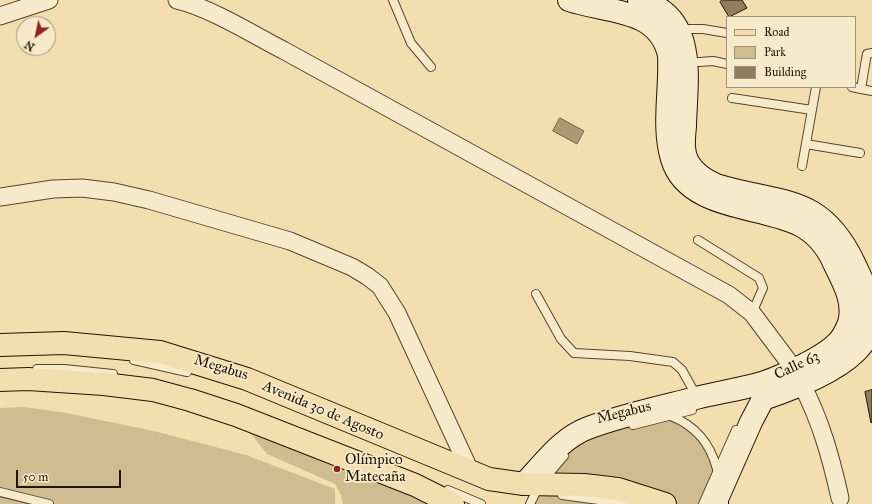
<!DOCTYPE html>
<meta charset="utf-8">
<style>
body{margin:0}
#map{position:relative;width:872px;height:504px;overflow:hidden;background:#f3deaf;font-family:"IM FELL Great Primer",serif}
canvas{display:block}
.legend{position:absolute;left:726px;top:16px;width:130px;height:72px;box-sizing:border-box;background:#f7eacb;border:1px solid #a2947a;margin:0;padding:5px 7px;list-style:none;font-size:12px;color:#231400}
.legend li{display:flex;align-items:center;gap:8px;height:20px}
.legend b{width:20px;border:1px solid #a2947a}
.north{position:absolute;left:16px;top:16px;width:40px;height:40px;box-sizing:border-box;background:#f7eacb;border:1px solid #a2947a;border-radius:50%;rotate:213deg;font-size:11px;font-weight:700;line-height:16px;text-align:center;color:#231400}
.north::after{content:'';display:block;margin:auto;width:14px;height:18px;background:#8f2418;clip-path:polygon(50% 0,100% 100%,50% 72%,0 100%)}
.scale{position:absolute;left:16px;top:470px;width:105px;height:18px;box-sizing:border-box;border:2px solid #231400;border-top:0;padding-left:5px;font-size:12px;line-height:14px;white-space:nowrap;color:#231400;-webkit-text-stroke:3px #f7eacb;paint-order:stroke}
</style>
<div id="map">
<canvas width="872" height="504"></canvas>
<ul class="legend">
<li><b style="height:5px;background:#f3deaf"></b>Road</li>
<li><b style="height:11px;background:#d0bc91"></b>Park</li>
<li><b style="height:11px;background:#8f7d5b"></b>Building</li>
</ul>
<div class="north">N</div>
<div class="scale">50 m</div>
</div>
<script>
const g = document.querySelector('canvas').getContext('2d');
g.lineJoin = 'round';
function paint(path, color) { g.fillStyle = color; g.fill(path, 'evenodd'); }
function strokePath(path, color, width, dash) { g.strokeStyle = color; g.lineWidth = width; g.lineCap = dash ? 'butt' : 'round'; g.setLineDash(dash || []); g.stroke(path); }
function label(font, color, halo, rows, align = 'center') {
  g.font = font + ' "IM FELL Great Primer",serif'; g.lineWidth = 3.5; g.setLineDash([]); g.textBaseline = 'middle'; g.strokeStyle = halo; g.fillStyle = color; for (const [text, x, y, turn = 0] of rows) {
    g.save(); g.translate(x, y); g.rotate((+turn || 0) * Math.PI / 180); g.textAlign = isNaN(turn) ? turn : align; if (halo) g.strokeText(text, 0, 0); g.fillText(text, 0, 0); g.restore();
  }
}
paint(new Path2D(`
 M24 407 66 413 154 431 246 455 335 489V504H0V408Z
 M236 415 453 504H343L341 495 335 484 267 454Z
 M671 416 693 427 717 469 701 501 698 504H665L540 484 569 450 592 435Z
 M535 493 628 504H535L530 503Z`), '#d0bc91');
const water = new Path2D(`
 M560 118 584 131 577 144 553 131Z`);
paint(water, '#ac9974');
strokePath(water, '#756446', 1);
const building = new Path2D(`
 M722 0H742L747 8 729 17 720 2Z
 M872 390V422L871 423 865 392Z`);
paint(building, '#8f7d5b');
strokePath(building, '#231400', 1);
const lane = new Path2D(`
 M393 0 411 43 431 67
 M680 29H703L727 33
 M686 63 713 61 727 64
 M852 87 861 89 866 59 867 54 872 53
 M861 89 872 91
 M732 98 812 110
 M806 144 860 153
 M802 166 816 87
 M698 240 759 278 763 288 752 313
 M536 294 561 339 574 353 630 356 673 362 682 370 697 397
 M134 360 187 372
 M37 369H64L113 374
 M671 416C696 426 710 443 717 469
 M633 425 692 410
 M448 490 481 504
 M0 492 49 504
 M562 495 628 504
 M530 504 540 484 564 456
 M703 504 736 430`);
const street = new Path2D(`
 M177 0C213 9 250 33 283 50L729 295 752 313 794 369
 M0 16 49 0
 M0 197 53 189 82 188 114 192 149 200 290 241 352 267 367 276 380 286 397 313 471 473
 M802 385C821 421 831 458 840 498`);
const secondary = new Path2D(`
 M639 0C699 16 686 79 685 126 684 138 682 151 688 162 694 173 705 180 716 185 780 205 820 192 854 263 861 278 869 293 872 311
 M524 484C543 464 561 438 588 428 623 415 661 407 696 398 716 393 735 390 755 385 775 380 820 359 835 345 841 340 846 331 849 323 855 301 843 282 834 263 827 247 815 233 800 225 761 205 687 210 672 159 662 126 671 89 669 55 658 7 606 13 569 0
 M717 504V499L751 422 763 399C793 389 846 369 864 342 870 333 871 324 872 313`);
const primary = new Path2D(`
 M0 345 64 343 160 352 247 379 489 479 524 484 584 485 618 489 665 504
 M0 380 28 379 104 384 153 390 190 400 236 415 415 485 453 504`);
strokePath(lane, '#57462c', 10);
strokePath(street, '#57462c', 19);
strokePath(secondary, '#231400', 24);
strokePath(primary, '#231400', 24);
strokePath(lane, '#f7eacb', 8);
strokePath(street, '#f7eacb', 17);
strokePath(secondary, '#f7eacb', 22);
strokePath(primary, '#f3deaf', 22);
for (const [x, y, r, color] of [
 [337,469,4,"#8f2418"]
]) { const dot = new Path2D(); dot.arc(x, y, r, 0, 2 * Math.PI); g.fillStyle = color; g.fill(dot); strokePath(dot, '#f7eacb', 1.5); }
label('15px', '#231400', '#f7eacb', [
 ["Calle 63",797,366,-25],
 ["Megabus",221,368,17],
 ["Avenida 30 de Agosto",323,411,23],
 ["Megabus",624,413,-14]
]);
label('15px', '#231400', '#f7eacb', [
 ["Olímpico",345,460],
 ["Matecaña",345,477]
], 'left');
</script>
